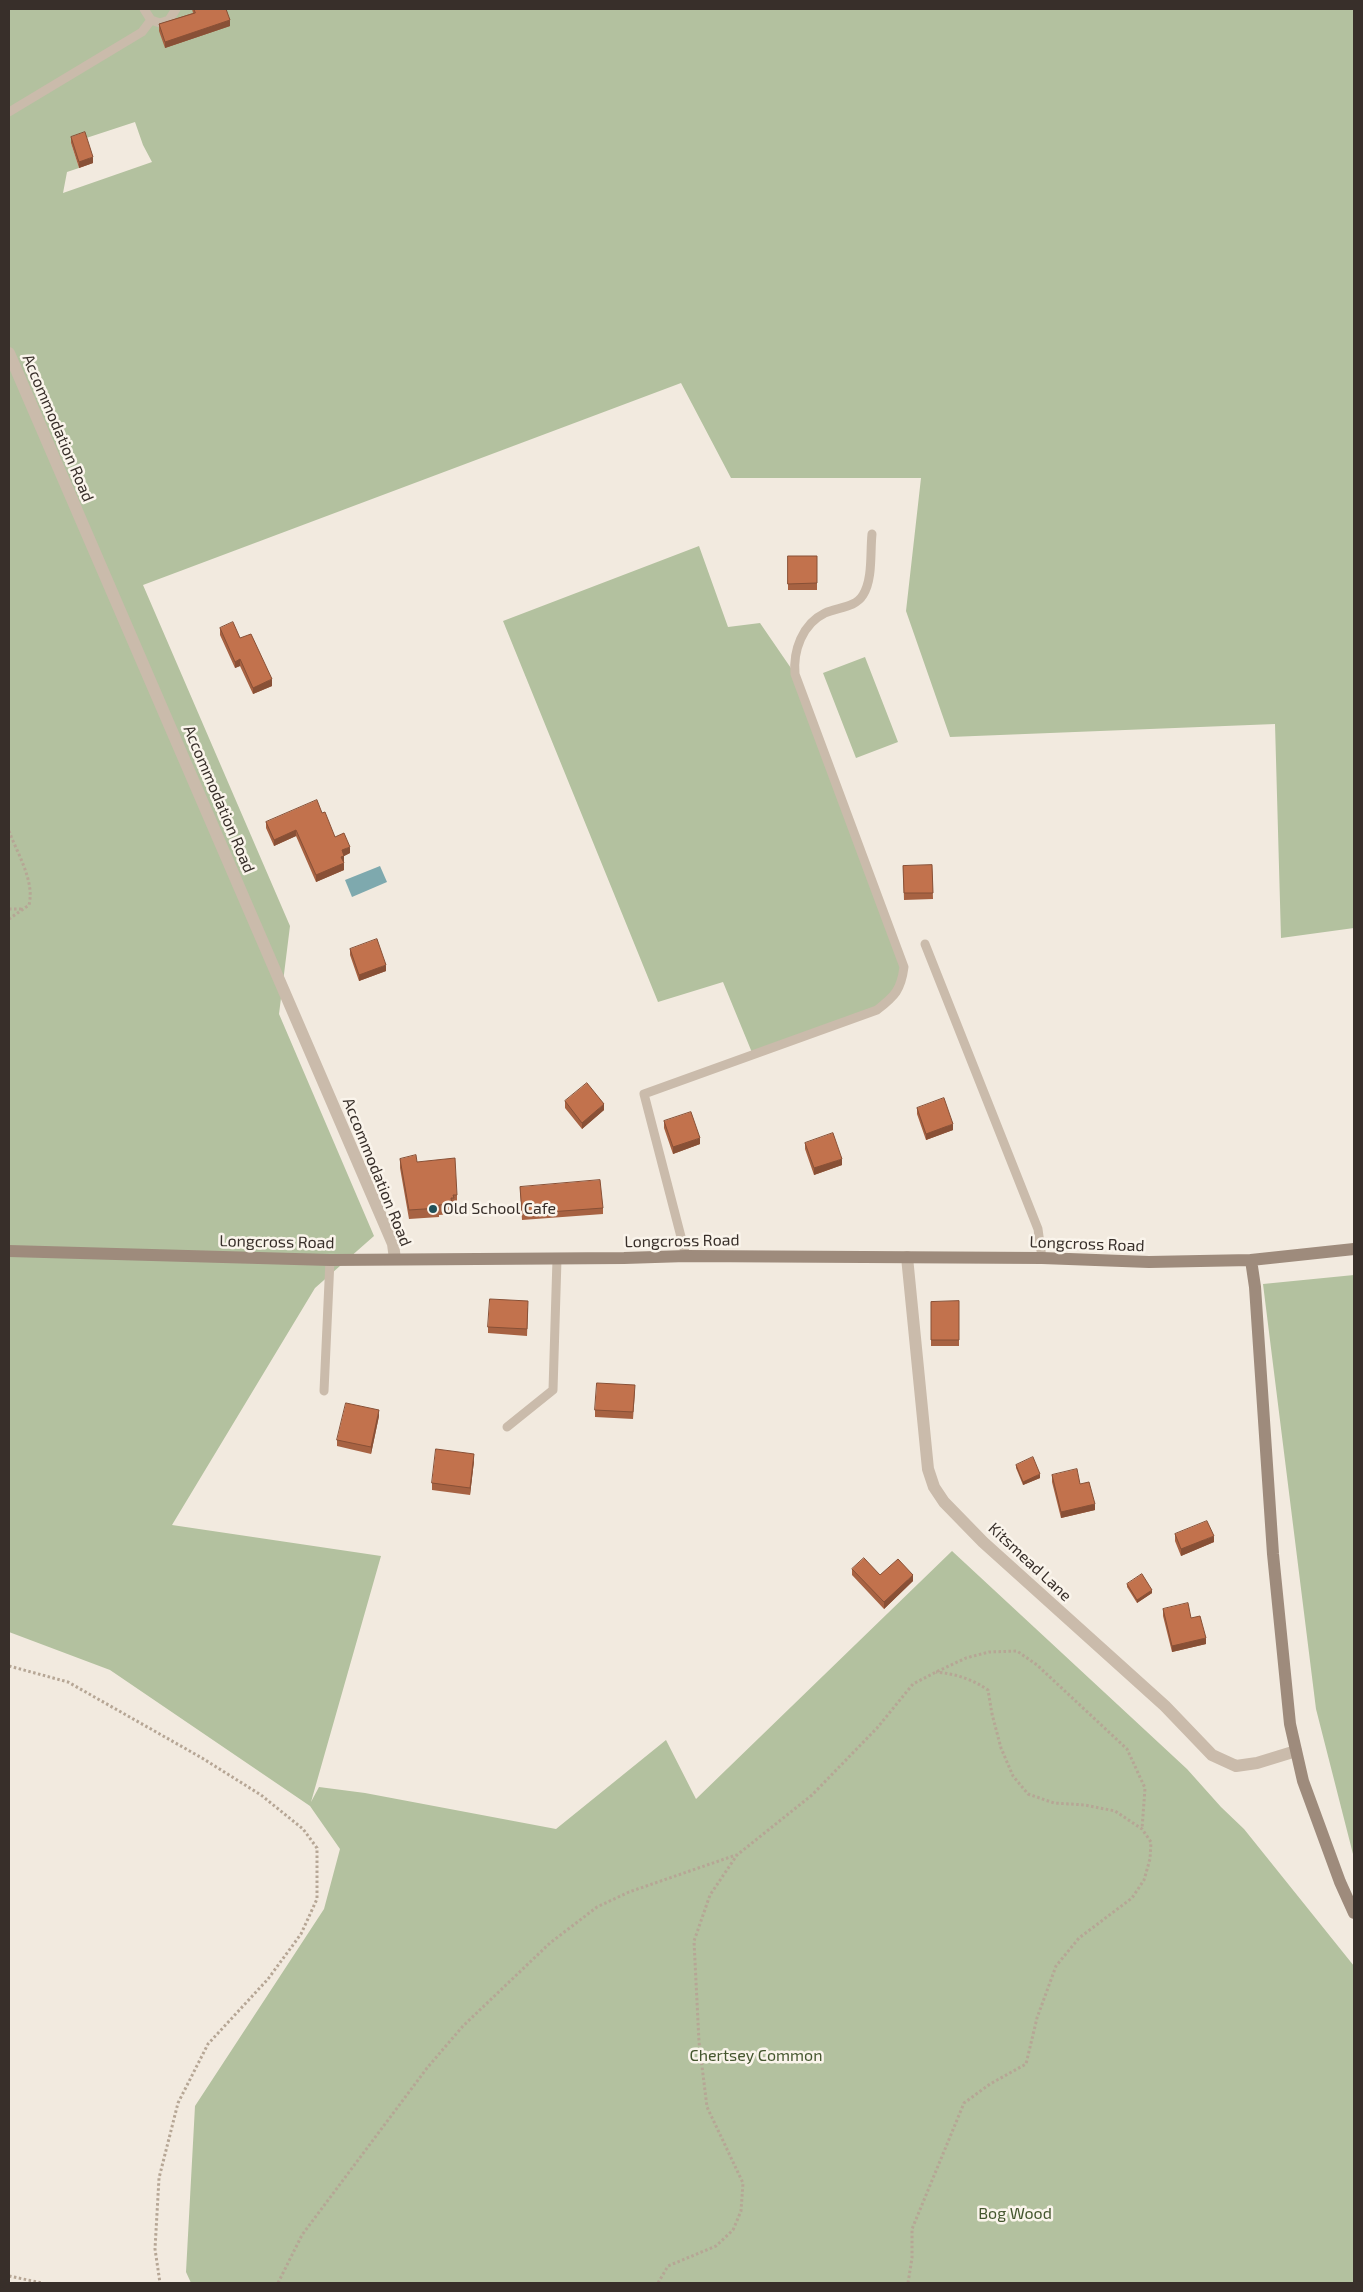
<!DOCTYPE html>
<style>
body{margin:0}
#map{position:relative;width:1363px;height:2292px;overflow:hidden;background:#f2eadf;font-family:"Exo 2",sans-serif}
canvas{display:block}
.frame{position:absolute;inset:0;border:10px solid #382f2a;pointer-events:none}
</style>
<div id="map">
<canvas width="1363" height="2292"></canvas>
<div class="frame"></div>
</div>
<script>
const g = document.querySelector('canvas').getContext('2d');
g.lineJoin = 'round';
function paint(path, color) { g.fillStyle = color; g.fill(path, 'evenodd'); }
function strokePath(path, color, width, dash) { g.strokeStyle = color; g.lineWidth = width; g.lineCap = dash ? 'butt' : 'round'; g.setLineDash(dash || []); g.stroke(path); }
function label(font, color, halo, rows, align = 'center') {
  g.font = font + ' "Exo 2",sans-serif'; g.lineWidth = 5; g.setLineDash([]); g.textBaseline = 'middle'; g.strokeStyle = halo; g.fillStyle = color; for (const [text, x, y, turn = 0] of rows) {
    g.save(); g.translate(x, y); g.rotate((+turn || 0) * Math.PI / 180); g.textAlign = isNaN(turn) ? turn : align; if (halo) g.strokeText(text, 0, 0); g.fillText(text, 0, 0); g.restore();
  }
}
paint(new Path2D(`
 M9 9H1354V928L1281 938 1275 724 950 737 906 611 921 478H731L681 383 143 585 290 926 279 1014 374 1236 315 1288 172 1525 381 1556 311 1802 319 1787 365 1793 556 1829 666 1740 696 1799 952 1551 1187 1769 1221 1807 1244 1829 1354 1966V2283H191L186 2272 195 2106 324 1909 340 1849 310 1806 110 1670 9 1632ZM135 122 143 145 152 162 63 193 67 172 79 168 71 143Z
 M699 546 728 627 760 623 795 674 904 967 902 983 877 1010 753 1055 723 982 658 1002 503 621Z
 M865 657 898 742 856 758 823 673Z
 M1354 1275V1858L1316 1709 1263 1284Z`), '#b3c19f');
paint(new Path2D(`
 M380 866 387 882 352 897 345 880Z`), '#7ea9ae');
strokePath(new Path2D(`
 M9 831C17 853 35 881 29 905L9 919
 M9 909H22
 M9 1666 68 1682 202 1758 261 1795 303 1829 317 1848V1899L301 1934 268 1979 208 2044 178 2103 159 2178 155 2249 160 2283
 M9 2276 42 2283
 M278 2283 302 2235 427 2068 463 2026 550 1943 597 1907 629 1892 736 1855
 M658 2283 668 2266 716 2246 733 2230 741 2211 743 2183 707 2107 699 2042 694 1941 710 1895 737 1855 812 1795 877 1728 913 1684 936 1672 966 1658 989 1652 1017 1651 1037 1665 1127 1749 1145 1788 1142 1829
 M908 2283 912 2258V2229L964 2103 990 2084 1026 2064 1037 2018 1056 1966 1079 1938 1132 1898 1144 1880 1150 1859 1151 1842 1142 1829 1115 1811 1085 1805 1054 1803 1028 1794 1013 1776 1001 1748 992 1714 988 1690C972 1679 956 1674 936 1672`), '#b6a695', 3, [2.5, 2.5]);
strokePath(new Path2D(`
 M144 9 151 20 160 23 169 20 176 9
 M9 112 142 32 151 20
 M925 944 1038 1229 1042 1258
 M686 1256 644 1094 877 1010C895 996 901 990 904 967L795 674C793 651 802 624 825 613 838 607 855 608 863 595 873 579 870 553 872 534
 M324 1391 330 1260
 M507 1427 553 1390 557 1259`), '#cabbab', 9);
strokePath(new Path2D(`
 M9 353 393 1244 395 1259
 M907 1257 928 1469 934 1487 944 1502 983 1542 1165 1706 1212 1755 1236 1766 1257 1763 1296 1751`), '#cabbab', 12);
strokePath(new Path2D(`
 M9 1251 330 1260 624 1258 686 1256 1042 1258 1149 1262 1251 1260 1354 1249
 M1251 1260 1255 1287 1273 1554 1290 1724 1303 1781 1340 1882 1354 1913`), '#9e8b7c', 12);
paint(new Path2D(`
 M192 9H226L230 26 165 48 159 31V24L193 13Z
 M71 137 93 163 79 168 71 143Z
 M788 556H817V590H788Z
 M220 628 240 638 272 686 253 694 240 666 235 668 220 635Z
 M322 813 335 837 350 853 344 856V862H343L344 870 316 882 296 836 274 846 266 828V822Z
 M932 865 933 899 904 900 903 866Z
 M350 949 386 971 359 981 350 955Z
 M565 1101 604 1110 582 1129 565 1108Z
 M917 1108 953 1130 926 1140 917 1114Z
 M664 1121 700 1144 673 1154 664 1128Z
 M805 1143 842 1165 814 1175 805 1149Z
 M400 1159 417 1162 457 1195V1205H454V1208H452V1214L439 1215V1217L409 1219 400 1168Z
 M520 1187 603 1208V1214L522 1220Z
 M959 1301V1346H931V1302Z
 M528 1308 527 1336 488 1333V1327Z
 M635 1391 633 1419 595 1417V1410Z
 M379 1416 371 1454 337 1446V1440Z
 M474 1461 470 1495 432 1490V1483Z
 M1016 1465 1040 1478 1023 1485 1016 1468Z
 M1052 1475 1080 1484 1095 1510 1061 1518 1052 1482Z
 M1175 1534 1214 1542 1181 1556 1175 1541Z
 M852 1569 880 1575 913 1581 884 1609 852 1575Z
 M1127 1584 1152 1593 1137 1603 1127 1587Z
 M1163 1609 1191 1618 1206 1644 1172 1652 1163 1616Z`), '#a76242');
paint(new Path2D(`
 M230 20V26L165 48V42Z
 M93 157V163L79 168V162Z
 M240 659V666L235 668V662Z
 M272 679V686L253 694V688Z
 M296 830V836L274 846V840Z
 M350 847V853L344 856V862L341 863 342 850Z
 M344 863V870L316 882V875Z
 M386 965V971L359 981V975Z
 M604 1104V1110L582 1129V1123Z
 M953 1124V1130L926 1140V1134Z
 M700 1138V1144L673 1154V1147Z
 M842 1159V1165L814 1175V1168Z
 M379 1410V1416L371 1454V1447Z
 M474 1454V1461L470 1495V1488Z
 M1040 1474V1478L1023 1485V1482Z
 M1095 1504V1510L1061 1518V1512Z
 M1214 1536V1542L1181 1556V1549Z
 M913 1575V1581L884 1609V1602Z
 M1152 1590V1593L1137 1603V1600Z
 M1206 1638V1644L1172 1652V1646Z`), '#885036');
const building = new Path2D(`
 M194 9H226L230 20 165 42 159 24 195 13Z
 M85 132 93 157 79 162 71 137Z
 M788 556H817V583L788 584Z
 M233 622 240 638 251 634 272 679 253 688 240 659 235 662 220 628Z
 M317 800 322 813 325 812 335 837 344 833 350 847 342 850 344 856 341 857 344 863 316 875 296 830 274 840 266 822Z
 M932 865 933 893H904L903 866Z
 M377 939 386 965 359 975 350 949Z
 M587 1083 604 1104 582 1123 565 1101Z
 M944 1098 953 1124 926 1134 917 1108Z
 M691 1112 700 1138 673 1147 664 1121Z
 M833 1133 842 1159 814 1168 805 1143Z
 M416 1155 417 1162 455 1158 457 1195H453L454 1198H451L452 1204 439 1205V1208L409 1210 400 1159Z
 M600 1180 603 1208 522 1214 520 1187Z
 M490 1299 528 1301 527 1329 488 1327Z
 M959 1301V1340H931V1302Z
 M597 1383 635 1385 633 1412 595 1410Z
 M346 1403 379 1410 371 1447 337 1440Z
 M436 1449 474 1454 470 1488 432 1483Z
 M1033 1457 1040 1474 1023 1482 1016 1465Z
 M1077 1469 1080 1484 1089 1482 1095 1504 1061 1512 1052 1475Z
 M1207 1521 1214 1536 1181 1549 1175 1534Z
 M864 1558 880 1575 898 1559 913 1575 884 1602 852 1569Z
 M1142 1574 1152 1590 1137 1600 1127 1584Z
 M1188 1603 1191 1618 1200 1616 1206 1638 1172 1646 1163 1609Z`);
paint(building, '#c2724d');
strokePath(building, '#885036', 1);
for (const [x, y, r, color] of [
 [433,1209,5,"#205058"]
]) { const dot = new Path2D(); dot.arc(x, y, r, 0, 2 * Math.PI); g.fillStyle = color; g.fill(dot); strokePath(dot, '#faf4eb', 2); }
label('16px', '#382f2a', '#faf4eb', [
 ["Accommodation Road",58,428,67],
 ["Accommodation Road",219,799,67],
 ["Accommodation Road",377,1172,68],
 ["Longcross Road",682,1241,-1],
 ["Longcross Road",277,1242,1],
 ["Longcross Road",1087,1244,2],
 ["Kitsmead Lane",1030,1562,43]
]);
label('16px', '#382f2a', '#faf4eb', [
 ["Old School Cafe",443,1209]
], 'left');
label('16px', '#44562e', '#faf4eb', [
 ["Chertsey Common",756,2056],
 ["Bog Wood",1015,2214]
]);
</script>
